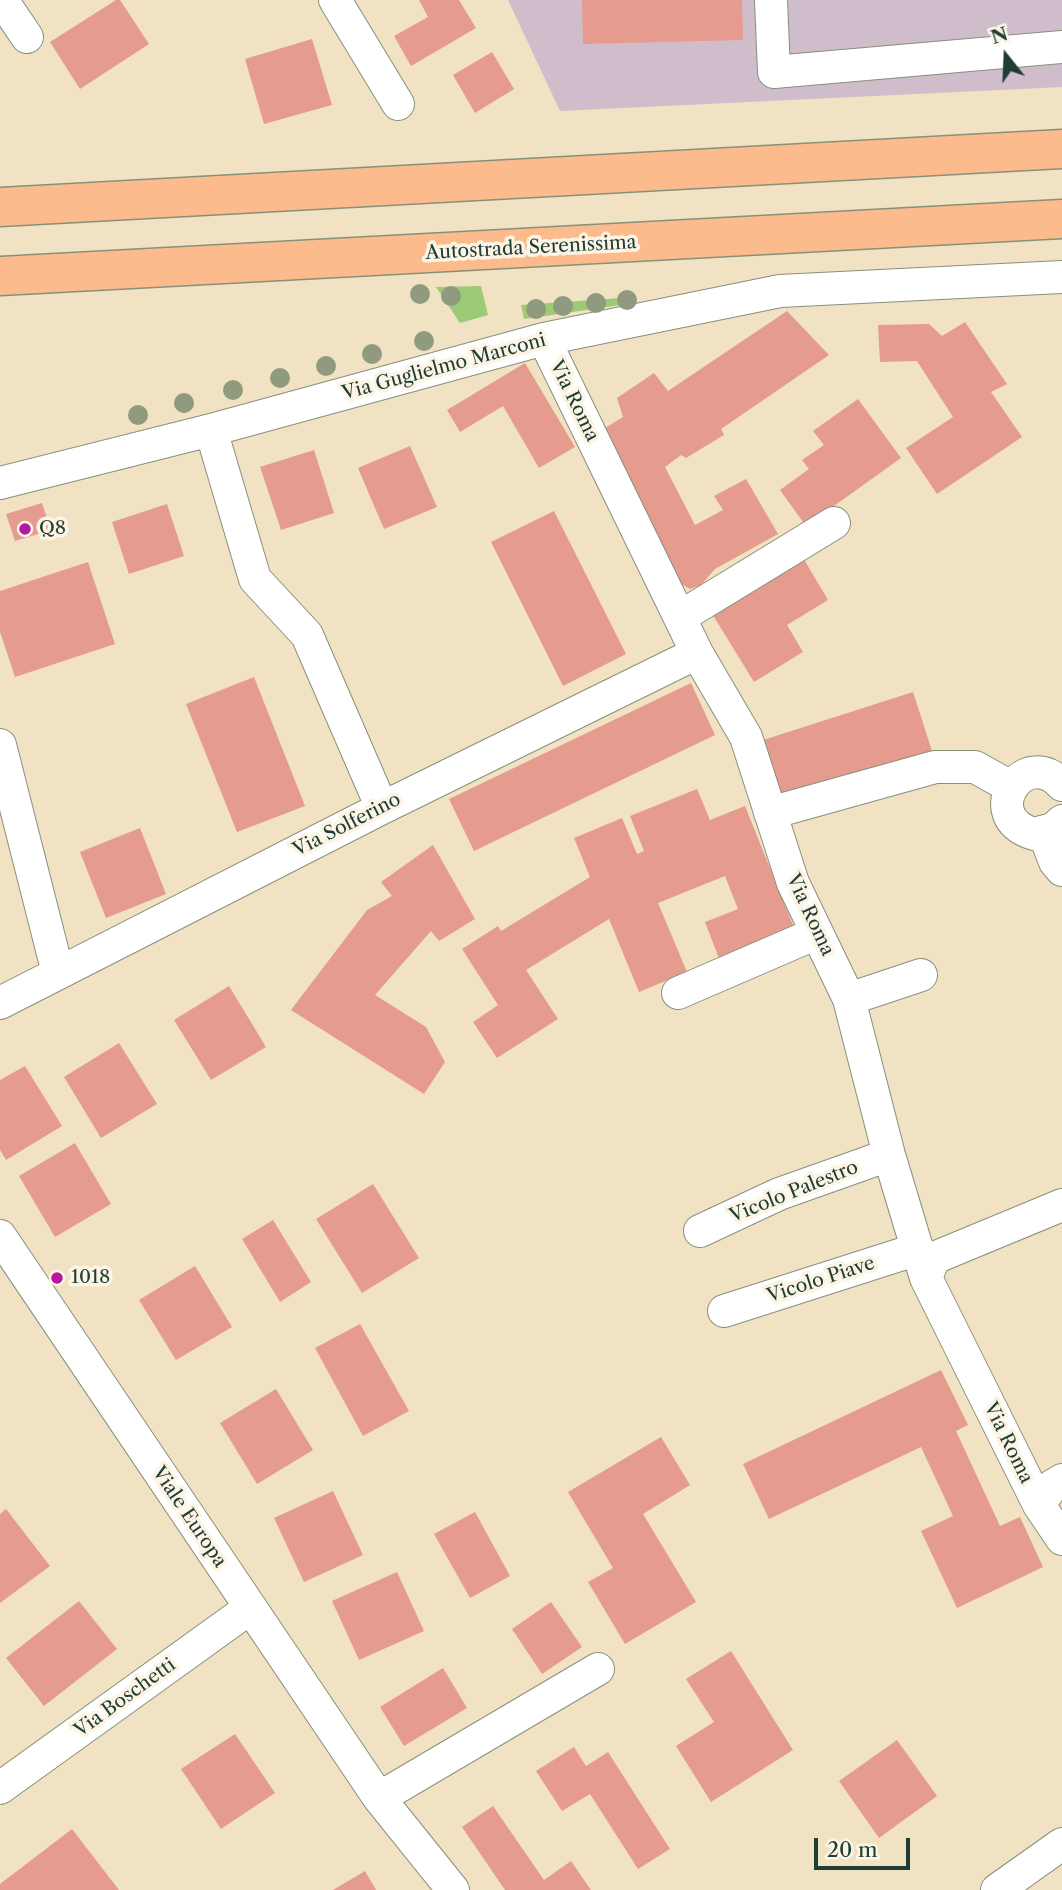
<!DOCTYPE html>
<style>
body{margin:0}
#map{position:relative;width:1062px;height:1890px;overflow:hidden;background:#f1e2c4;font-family:"Libre Caslon Text",serif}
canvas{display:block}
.north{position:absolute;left:971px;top:21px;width:70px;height:70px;-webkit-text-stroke:5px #fcf5e5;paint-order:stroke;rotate:342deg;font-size:19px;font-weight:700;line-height:28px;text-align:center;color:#1f3d34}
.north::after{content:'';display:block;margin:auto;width:24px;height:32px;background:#1f3d34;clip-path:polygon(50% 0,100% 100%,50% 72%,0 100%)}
.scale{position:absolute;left:814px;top:1838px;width:96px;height:32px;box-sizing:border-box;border:4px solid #1f3d34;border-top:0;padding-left:9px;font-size:21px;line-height:24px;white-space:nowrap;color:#1f3d34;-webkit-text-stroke:5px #fcf5e5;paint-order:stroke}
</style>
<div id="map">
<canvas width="1062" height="1890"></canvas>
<div class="north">N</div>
<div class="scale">20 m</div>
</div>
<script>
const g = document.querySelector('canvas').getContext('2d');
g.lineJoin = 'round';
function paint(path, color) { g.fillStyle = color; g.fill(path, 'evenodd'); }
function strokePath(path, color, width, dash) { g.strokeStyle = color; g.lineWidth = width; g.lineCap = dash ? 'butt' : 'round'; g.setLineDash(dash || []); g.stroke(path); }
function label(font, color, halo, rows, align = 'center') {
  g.font = font + ' "Libre Caslon Text",serif'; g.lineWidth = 7; g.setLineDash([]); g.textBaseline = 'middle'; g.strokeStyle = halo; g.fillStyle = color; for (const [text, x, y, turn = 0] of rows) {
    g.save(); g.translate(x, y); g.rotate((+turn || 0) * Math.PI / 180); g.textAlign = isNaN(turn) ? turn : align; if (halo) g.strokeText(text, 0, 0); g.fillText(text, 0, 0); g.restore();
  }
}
paint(new Path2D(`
 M508 0H1062V87L560 111Z`), '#d0bdcc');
paint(new Path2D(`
 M481 286 488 315 460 323 436 287Z
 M635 297V303L524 319 521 305Z`), '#9dca77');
paint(new Path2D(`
 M116 0H120L149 44 80 89 50 42Z
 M419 0H459L476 28 411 66 394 36 428 17Z
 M582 0H742L743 40 583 44Z
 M312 39 332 105 264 124 245 59Z
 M492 52 514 89 475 113 453 75Z
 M787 311 829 355 721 429 724 435 686 458 681 455 665 467 695 525 723 510 714 496 746 479 778 534 715 569 701 585 690 589 680 583 605 428 623 417 617 398 654 373 668 391Z
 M965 322 1007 384 991 392 1022 437 937 494 906 448 953 417 917 361 880 362 878 325 929 324 942 336Z
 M525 363 575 447 539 468 503 406 460 432 447 410Z
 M858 399 901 458 806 526 780 490 809 469 802 460 824 445 813 431Z
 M410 446 437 507 384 529 358 468Z
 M314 450 334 513 281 530 260 467Z
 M42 503 51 530 15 541 6 514Z
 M167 504 184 556 129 574 112 522Z
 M554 511 626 654 563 686 491 542Z
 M802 556 828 600 787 625 803 652 754 682 711 612Z
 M88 562 115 644 15 677 0 632V591Z
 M254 677 305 806 237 832 186 704Z
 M691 683 715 735 474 851 449 799Z
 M913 692 932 751 775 801 757 742Z
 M697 789 710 820 745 806 797 935 722 966 705 922 738 909 725 876 658 903 687 972 639 992 609 919 526 970 558 1019 497 1058 473 1022 498 1005 462 949 498 926 501 931 590 877 574 838 622 818 637 854 644 851 630 816Z
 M140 828 166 894 106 918 80 852Z
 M433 845 475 919 439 941 431 931 375 995 426 1027 445 1062 424 1094 291 1010 367 910 392 896 381 882Z
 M229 986 266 1047 211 1080 174 1020Z
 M119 1043 157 1104 101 1138 64 1077Z
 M25 1066 62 1126 6 1160 0 1150V1080Z
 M75 1143 111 1204 55 1237 19 1176Z
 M373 1184 419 1258 362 1293 316 1219Z
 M273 1220 311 1282 280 1302 242 1239Z
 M195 1266 232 1327 176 1360 139 1300Z
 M360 1324 409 1411 363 1436 315 1348Z
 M941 1370 968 1425 956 1431 1000 1526 1020 1517 1043 1567 957 1608 921 1531 953 1516 921 1447 769 1519 743 1464Z
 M276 1389 313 1450 257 1484 220 1423Z
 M661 1437 690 1485 643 1514 696 1602 625 1644 588 1582 613 1568 568 1492Z
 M333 1491 363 1555 304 1582 274 1518Z
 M6 1509 50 1566 0 1603V1514Z
 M475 1512 510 1576 470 1598 434 1534Z
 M397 1572 424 1631 359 1660 332 1601Z
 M79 1601 117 1649 44 1706 6 1658Z
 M551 1602 582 1647 542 1674 512 1629Z
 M731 1651 793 1750 711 1802 676 1746 714 1722 686 1679Z
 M443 1668 467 1708 404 1746 380 1707Z
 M235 1734 275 1793 221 1829 181 1769Z
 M897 1740 937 1796 879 1838 839 1781Z
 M574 1747 586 1766 608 1752 670 1849 638 1869 590 1794 562 1811 536 1771Z
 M493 1806 544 1880 571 1861 591 1890H505L462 1827Z
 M72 1829 119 1890H0V1884Z
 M365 1871 376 1890H333Z`), '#e59b8d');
const minor = new Path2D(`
 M2 0 27 37
 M335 0 398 104
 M771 0 774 72 1062 47
 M544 339 697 653 746 737 793 883 849 999 889 1155 926 1278 1039 1505 1062 1539
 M211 430 255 579 307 635 382 808
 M0 483 211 430 544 339 780 291 1062 277
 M680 617 834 523
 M0 745 58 973
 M1062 785C1024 743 976 817 1034 834L1053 829 1062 821
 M770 813 935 767H975L1011 787
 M1044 833 1055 862 1062 870
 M678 993 817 933
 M849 999 921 975
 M0 1003 382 808 697 653
 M700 1231 779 1194 889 1155
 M0 1236 379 1798 453 1890
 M926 1278 934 1258 1062 1205
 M724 1311 918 1249
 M1039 1505 1052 1486 1062 1480
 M0 1788 250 1608
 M379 1798 598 1669
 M997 1890 1062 1844`);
const highway = new Path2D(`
 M0 207 1062 149
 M0 276 1062 219`);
strokePath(minor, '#88907c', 34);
strokePath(highway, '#88907c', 41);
strokePath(minor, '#fff', 32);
strokePath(highway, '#fbbb8d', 38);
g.fillStyle = '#8f9a7e';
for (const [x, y] of [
 [420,294],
 [451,296],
 [627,300],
 [596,303],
 [563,306],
 [536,309],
 [424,341],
 [372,354],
 [326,366],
 [280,378],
 [233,390],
 [184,403],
 [138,415]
]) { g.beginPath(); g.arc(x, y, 10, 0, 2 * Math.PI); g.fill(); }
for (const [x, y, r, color] of [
 [25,529,7,"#b5179e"],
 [57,1278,7,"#b5179e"]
]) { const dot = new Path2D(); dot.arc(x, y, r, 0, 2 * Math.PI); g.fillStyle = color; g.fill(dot); strokePath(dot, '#fcf5e5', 2.5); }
label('19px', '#1f3d34', '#fcf5e5', [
 ["Autostrada Serenissima",531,248,-3],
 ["Via Guglielmo Marconi",444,367,-15],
 ["Via Roma",574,401,64],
 ["Via Solferino",347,825,-27],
 ["Via Roma",810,915,65],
 ["Vicolo Palestro",794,1192,-22],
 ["Vicolo Piave",821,1280,-18],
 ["Via Roma",1008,1443,64],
 ["Viale Europa",189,1517,56],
 ["Via Boschetti",125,1698,-36]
]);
label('19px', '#1f3d34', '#fcf5e5', [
 ["Q8",39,529],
 ["1018",71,1278]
], 'left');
</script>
